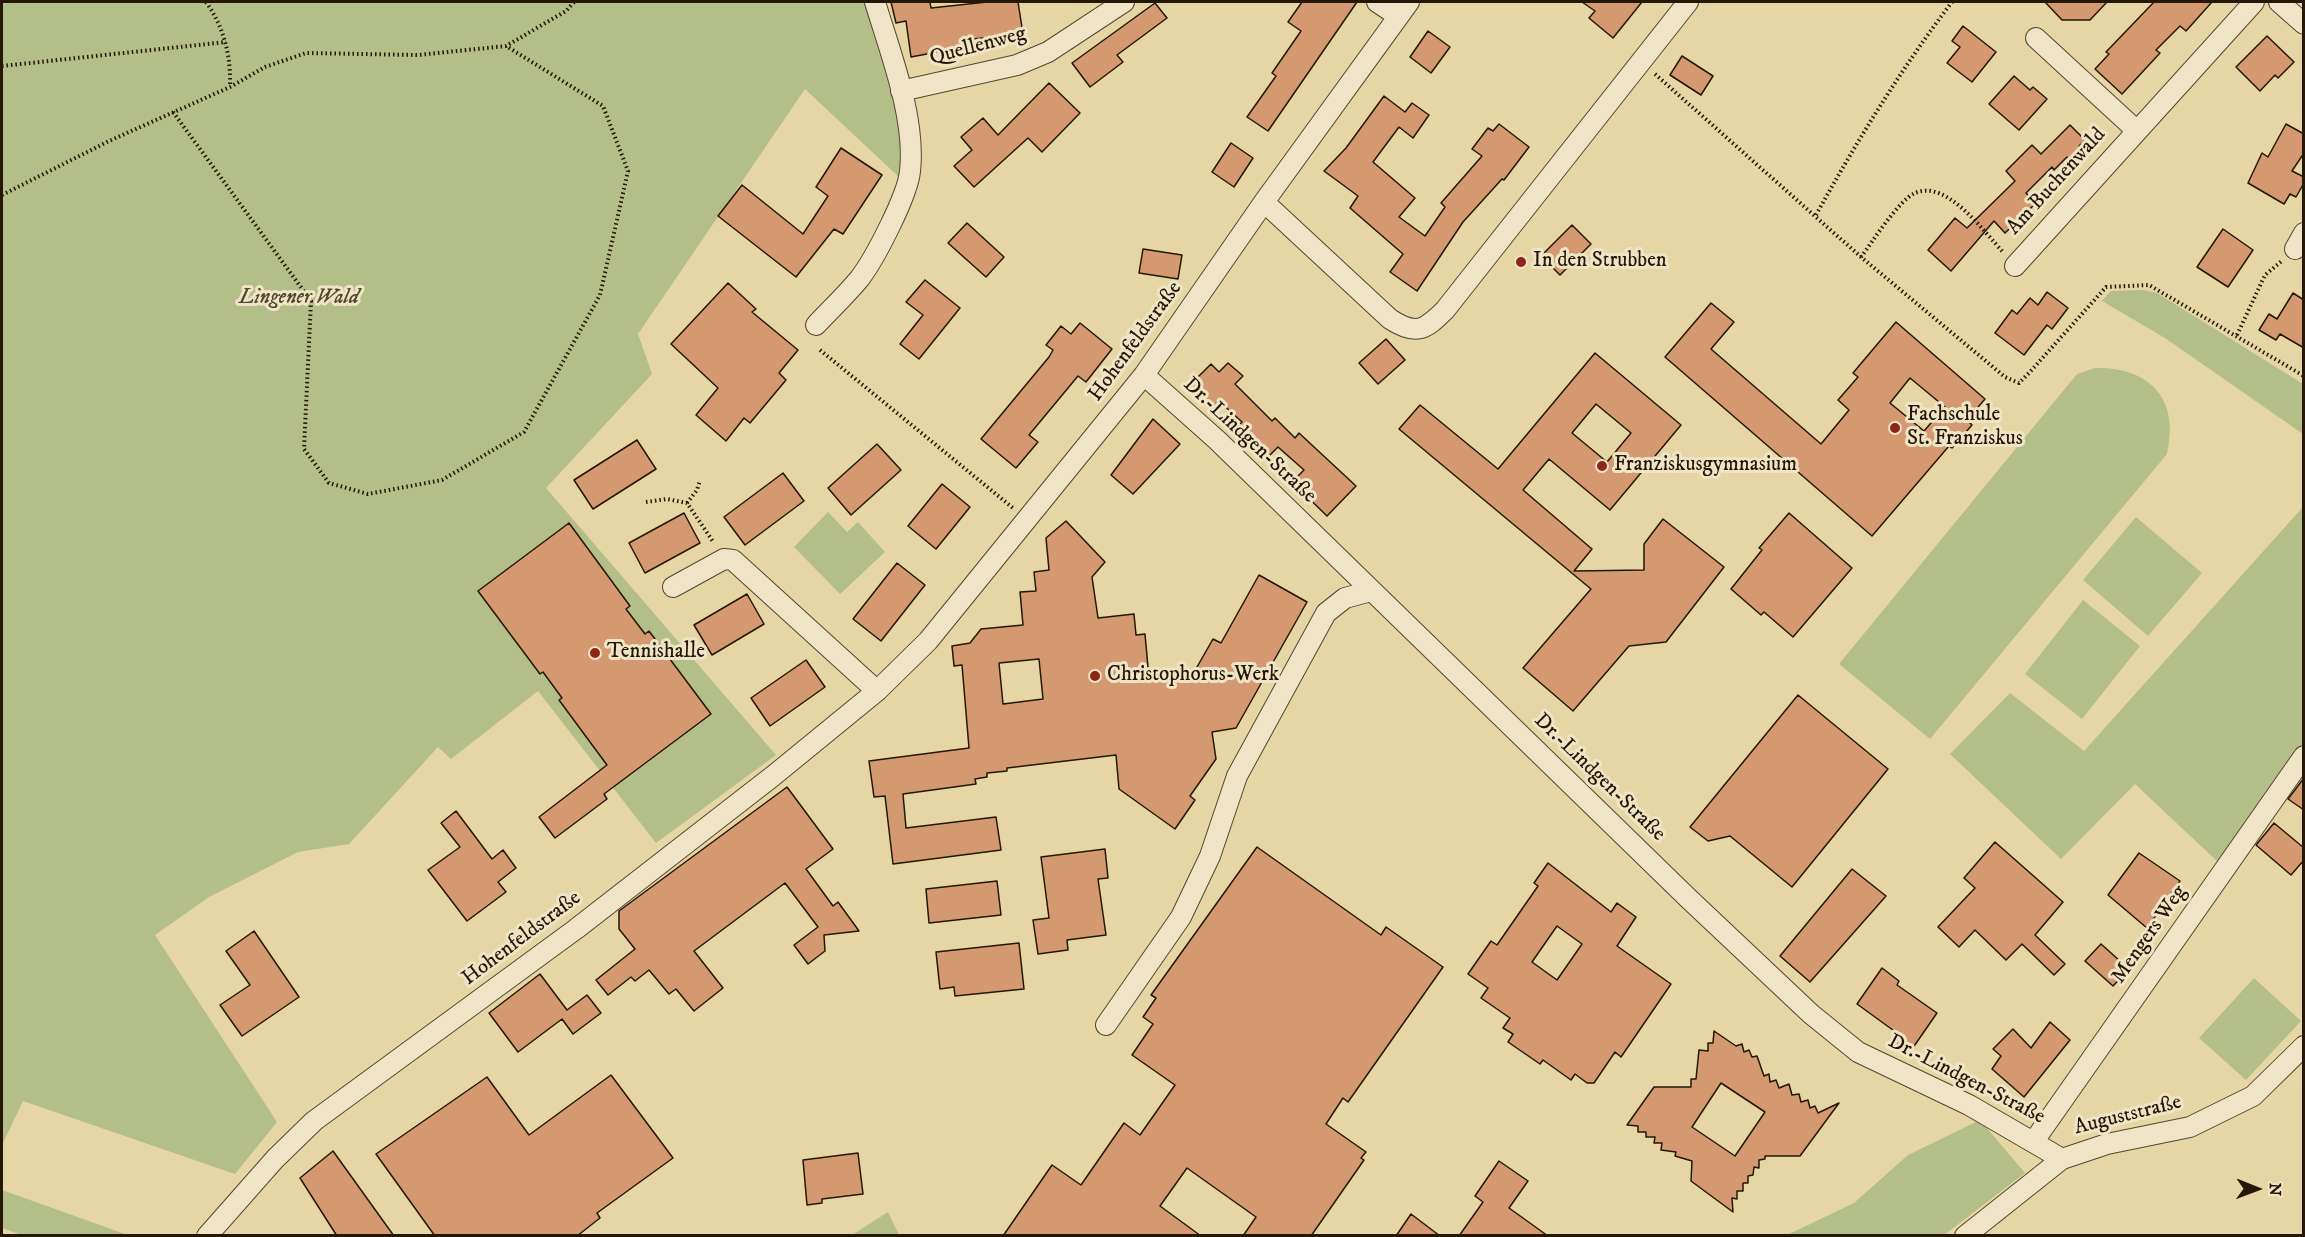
<!DOCTYPE html>
<meta charset="utf-8">
<style>
body{margin:0}
#map{position:relative;width:2305px;height:1237px;overflow:hidden;background:#e6d6a6;font-family:"IM FELL DW Pica",serif}
canvas{display:block}
.frame{position:absolute;inset:0;border:3px solid #241705;pointer-events:none}
.north{position:absolute;left:2227px;top:1159px;width:60px;height:60px;-webkit-text-stroke:4px #efe4c5;paint-order:stroke;rotate:91deg;font-size:16px;font-weight:700;line-height:24px;text-align:center;color:#241705}
.north::after{content:'';display:block;margin:auto;width:21px;height:27px;background:#241705;clip-path:polygon(50% 0,100% 100%,50% 72%,0 100%)}
</style>
<div id="map">
<canvas width="2305" height="1237"></canvas>
<div class="frame"></div>
<div class="north">N</div>
</div>
<script>
const g = document.querySelector('canvas').getContext('2d');
g.lineJoin = 'round';
function paint(path, color) { g.fillStyle = color; g.fill(path, 'evenodd'); }
function strokePath(path, color, width, dash) { g.strokeStyle = color; g.lineWidth = width; g.lineCap = dash ? 'butt' : 'round'; g.setLineDash(dash || []); g.stroke(path); }
function label(font, color, halo, rows, align = 'center') {
  g.font = font + ' "IM FELL DW Pica",serif'; g.lineWidth = 6; g.setLineDash([]); g.textBaseline = 'middle'; g.strokeStyle = halo; g.fillStyle = color; for (const [text, x, y, turn = 0] of rows) {
    g.save(); g.translate(x, y); g.rotate((+turn || 0) * Math.PI / 180); g.textAlign = isNaN(turn) ? turn : align; if (halo) g.strokeText(text, 0, 0); g.fillText(text, 0, 0); g.restore();
  }
}
paint(new Path2D(`
 M2 2H870L908 147 901 179 805 89 638 334 652 374 546 488 776 755 656 843 538 691 451 759 438 747 349 844 298 852 209 897 155 935 277 1122 235 1174 23 1101 2 1145Z
 M2143 290 2157 293 2303 384V434L2165 338 2102 301 2111 291Z
 M2095 368C2150 367 2180 399 2167 454L1930 739 1839 664 2077 374Z
 M2303 507V742L2218 862 2135 784 2061 859 1950 754 2010 693 2084 751Z
 M828 512 847 532 858 522 885 552 840 594 794 547Z
 M2136 517 2202 573 2148 636 2083 580Z
 M2083 600 2140 646 2082 719 2025 674Z
 M2254 978 2301 1021 2246 1080 2199 1038Z
 M1980 1120 2025 1173 1944 1235 1785 1236 1854 1203 1908 1155Z
 M2 1190 128 1235H22L2 1228Z
 M888 1212 899 1235H852Z`), '#b3be88');
const building = new Path2D(`
 M891 2H930L931 8 987 2H1018L1023 34 973 39 974 45 911 57 906 21 896 23Z
 M1302 2H1357L1268 131 1247 117 1276 76 1272 73 1301 31 1288 22Z
 M1582 2H1642L1613 38 1589 18 1595 11Z
 M2045 2H2107L2090 20H2062Z
 M2154 2H2212L2186 31 2180 26 2156 50 2160 53 2122 94 2095 69 2109 54 2106 52Z
 M1155 3 1167 18 1117 55 1123 62 1090 87 1072 63Z
 M1963 26 1996 52 1972 82 1947 63 1960 47 1952 41Z
 M1428 31 1450 47 1431 73 1410 57Z
 M2267 36 2294 62 2278 78 2275 75 2260 91 2236 67Z
 M1682 56 1713 76 1701 95 1670 75Z
 M2014 76 2030 90 2033 87 2047 99 2019 130 1989 104Z
 M1049 83 1080 113 1042 152 1028 138 974 187 954 166 972 150 961 137 983 118 998 135Z
 M1384 96 1405 112 1412 103 1429 115 1413 138 1399 127 1373 162 1415 198 1399 217 1425 236 1445 207 1441 203 1482 156 1472 149 1488 128 1493 131 1499 124 1529 147 1504 180 1502 179 1463 222 1417 291 1390 272 1403 254 1350 208 1358 196 1324 171 1346 148Z
 M2286 124 2304 134V153L2292 171 2304 177V183L2296 197 2290 194 2284 204 2248 183 2262 153 2268 157Z
 M2070 125 2085 140 2079 146 2087 154 2076 165 2067 157 2054 170 2052 167 2026 193 2036 203 2005 233 1994 221 1951 271 1928 250 1955 218 1967 228 2015 181 2006 171 2032 145 2041 154Z
 M1231 143 1253 158 1234 187 1212 172Z
 M841 148 882 175 843 234 834 229 796 277 718 216 742 185 803 234 828 196 816 187Z
 M967 223 1004 257 986 277 948 243Z
 M1572 225 1591 244 1560 275 1541 256Z
 M2223 229 2253 250 2228 287 2197 267Z
 M1143 249 1182 255 1178 279 1139 273Z
 M925 280 960 308 919 359 900 344 923 315 906 302Z
 M728 283 756 309 752 312 798 350 779 373 786 380 750 423 744 418 726 441 696 415 718 388 671 344Z
 M2047 292 2068 308 2052 329 2047 325 2024 355 1995 333 2012 310 2017 314 2030 298 2038 305Z
 M2293 293 2304 300V348L2280 334 2276 340 2259 330 2269 314 2277 319Z
 M1711 303 1734 322 1711 349 1821 444 1849 410 1838 400 1858 377 1853 373 1896 322 1985 399 1967 420 1972 425 1952 448 1949 446 1872 536 1665 357ZM1910 378 1945 407 1924 431 1890 403Z
 M1080 323 1112 349 1086 382 1078 376 1029 435 1038 442 1016 468 981 439 1049 357 1053 350 1046 345 1061 326 1071 334Z
 M1386 339 1405 360 1378 384 1359 363Z
 M1595 353 1681 425 1610 510 1549 459 1523 490 1592 549 1574 571 1644 570V544L1663 519 1724 567 1666 642 1629 646 1573 711 1523 668 1591 589 1399 429 1420 405 1498 469ZM1596 404 1631 433 1607 462 1572 433Z
 M1228 363 1243 376 1235 384 1272 421 1275 418 1295 438 1299 433 1356 486 1327 516 1292 482 1304 470 1278 447 1268 457 1252 441 1249 444 1234 430 1242 422 1219 401 1213 408 1187 388 1211 364 1219 372Z
 M1153 419 1180 444 1133 494 1111 475Z
 M637 440 656 469 593 509 574 480Z
 M877 444 901 470 851 515 828 488Z
 M783 473 804 501 745 545 724 517Z
 M942 484 970 507 936 549 908 526Z
 M684 513 700 543 645 573 629 543Z
 M1789 513 1852 568 1793 637 1764 612 1761 615 1731 589 1762 550 1759 548Z
 M1066 521 1105 562 1092 577 1098 618 1134 614 1136 635 1145 634 1149 678 1193 674 1213 639 1221 643 1259 575 1307 602 1236 728 1212 732 1216 759 1190 796 1195 800 1175 829 1119 789 1116 755 1007 768V771L987 773V777L975 779 976 784 903 794 906 828 996 817 1001 850 893 864 885 796 874 797 869 761 969 748 962 665 954 666 952 646 970 643 981 629 1023 625 1020 592 1036 591 1034 572 1049 570 1046 538ZM1039 659 1043 699 1003 704 999 663Z
 M569 523 630 606 626 609 645 634 649 631 711 714 604 794 607 799 555 838 539 817 607 765 559 700 562 698 543 672 540 674 478 591Z
 M897 563 925 585 881 641 853 619Z
 M747 594 764 624 712 655 694 625Z
 M806 660 825 687 770 726 751 698Z
 M1798 695 1888 769 1792 887 1730 836 1708 841 1690 827Z
 M2304 778V810L2288 799Z
 M787 787 833 849 806 869 833 906 838 902 859 931 824 935 825 951 808 964 794 945 818 927 785 883 694 951 723 988 694 1011 676 989 669 994 649 970 635 981 631 977 608 995 596 980 635 949 619 929V911Z
 M456 811 492 859 503 850 516 868 498 882 506 892 467 921 428 870 460 847 441 823Z
 M2274 823 2304 848V860L2291 875 2256 845Z
 M1995 842 2063 902 2035 935 2065 964 2054 975 2022 944 2006 960 1975 930 1959 947 1938 927 1975 888 1964 878Z
 M1257 847 1381 935 1386 927 1443 967 1348 1102 1343 1098 1326 1124 1366 1152 1361 1158 1364 1160 1311 1236H1243L1256 1217 1187 1168 1160 1206 1201 1236H1003L1052 1165 1081 1185 1124 1123 1140 1135 1175 1085 1132 1055 1153 1024 1143 1017 1156 998 1151 995Z
 M1105 849 1108 878 1098 879 1106 935 1067 940 1068 950 1038 954 1033 920 1049 918 1041 857Z
 M2139 853 2180 881 2147 928 2108 895Z
 M1548 863 1611 912 1617 903 1636 917 1617 946 1671 984 1621 1057 1615 1052 1594 1083H1587L1575 1074 1571 1080 1543 1060 1540 1064 1508 1042 1513 1034 1503 1028 1510 1018 1481 998 1488 988 1468 974 1491 941 1497 945 1538 886 1534 883ZM1557 926 1582 944 1557 980 1532 962Z
 M1852 869 1886 896 1810 982 1780 956Z
 M997 881 1001 915 929 923 926 889Z
 M254 931 299 997 242 1036 220 1005 250 985 226 951Z
 M1019 943 1024 989 955 996 954 987 940 989 936 952Z
 M2101 944 2129 969 2113 986 2085 961Z
 M1882 968 1899 981 1897 985 1937 1013 1910 1052 1892 1040 1897 1033 1857 1004Z
 M540 974 567 1010 587 995 601 1013 573 1034 562 1019 518 1052 489 1013Z
 M2050 1022 2070 1040 2024 1097 1992 1069 2001 1056 1993 1049 2013 1029 2031 1048Z
 M1714 1031 1736 1046 1742 1044 1744 1052 1749 1050 1752 1057 1757 1056 1764 1076 1769 1074 1770 1082 1776 1080 1779 1088 1789 1084 1792 1095 1799 1094 1801 1102 1808 1100 1810 1108 1815 1106 1818 1113 1839 1103 1800 1156H1765V1159L1759 1160V1168L1754 1167 1753 1175 1748 1176V1183H1743V1191H1737V1199L1732 1198 1733 1212 1691 1181 1692 1161 1675 1156 1676 1152 1661 1150 1662 1143H1654L1655 1137H1646V1132H1638V1126L1627 1125 1654 1087H1691V1079H1696L1699 1050 1708 1051V1043H1713ZM1721 1083 1765 1112 1735 1156 1692 1127Z
 M611 1075 673 1158 597 1213 600 1218 577 1236H435L376 1154 487 1077 529 1135Z
 M333 1151 394 1236H337L300 1178Z
 M858 1153 863 1194 822 1199V1203L807 1205 803 1160Z
 M1499 1161 1528 1181 1509 1208 1548 1236H1459L1483 1202 1475 1196Z
 M1411 1214 1440 1236H1396Z`);
paint(building, '#d49970');
strokePath(building, '#241705', 1.5);
const minor = new Path2D(`
 M1377 2 1398 16
 M2279 2 2304 24
 M2036 38 2136 130
 M901 91 1017 65 1048 52 1124 2
 M1264 202 1390 319C1416 336 1425 330 1445 310L1688 2
 M2295 249 2304 233
 M2015 266 2254 2
 M816 325C831 309 847 294 860 278 875 258 908 195 910 171 916 118 890 52 875 2
 M1144 375 1217 440 1689 899 1811 1014 1858 1052 1969 1105 2062 1159
 M673 587 724 559 733 560 877 691
 M1106 1025 1181 917 1210 856 1237 776 1326 613 1345 598 1371 591
 M2034 1141 2304 756
 M207 1236 275 1159 314 1121 576 929 773 776 877 691 928 641 1144 375 1264 202 1409 2
 M1965 1236 2062 1159 2107 1144 2190 1127 2253 1096 2304 1046`);
strokePath(minor, '#54472d', 22);
strokePath(new Path2D(`
 M206 2C224 27 231 56 230 86
 M2 66 226 42
 M1655 74 1861 257 2005 377 2019 383 2029 373 2106 287 2149 285 2304 376
 M173 112 311 301 304 449 329 483 368 494 442 480 524 432 600 295 628 171 603 106 506 46
 M2 195 109 141 230 87 265 67 306 53 418 55 506 46 566 11 574 2
 M1816 215C1857 141 1901 69 1952 2
 M1861 257C1873 241 1898 201 1915 193 1947 179 1984 232 2003 252
 M2237 335 2265 275 2283 260
 M820 350 1013 508
 M646 502 667 499 687 503 714 543
 M687 503 697 490 700 480`), '#241705', 4, [1.5, 3]);
strokePath(minor, '#efe4c5', 20);
for (const [x, y, r, color] of [
 [1521,262,6,"#8f2418"],
 [1895,428,6,"#8f2418"],
 [1602,466,6,"#8f2418"],
 [595,653,6,"#8f2418"],
 [1095,676,6,"#8f2418"]
]) { const dot = new Path2D(); dot.arc(x, y, r, 0, 2 * Math.PI); g.fillStyle = color; g.fill(dot); strokePath(dot, '#efe4c5', 2); }
label('21px', '#241705', '#efe4c5', [
 ["Quellenweg",978,47,-15],
 ["Am Buchenwald",2057,182,-48],
 ["Hohenfeldstraße",1136,342,-54],
 ["Dr.-Lindgen-Straße",1249,441,43],
 ["Dr.-Lindgen-Straße",1599,778,44],
 ["Mengers Weg",2150,935,-55],
 ["Hohenfeldstraße",522,939,-37],
 ["Dr.-Lindgen-Straße",1966,1080,27],
 ["Auguststraße",2128,1116,-14]
]);
label('21px', '#241705', '#efe4c5', [
 ["In den Strubben",1533,262],
 ["Fachschule",1907,416],
 ["St. Franziskus",1907,440],
 ["Franziskusgymnasium",1614,466],
 ["Tennishalle",607,653],
 ["Christophorus-Werk",1107,676]
], 'left');
label('italic 21px', '#4f492c', '#efe4c5', [
 ["Lingener Wald",299,299]
]);
</script>
